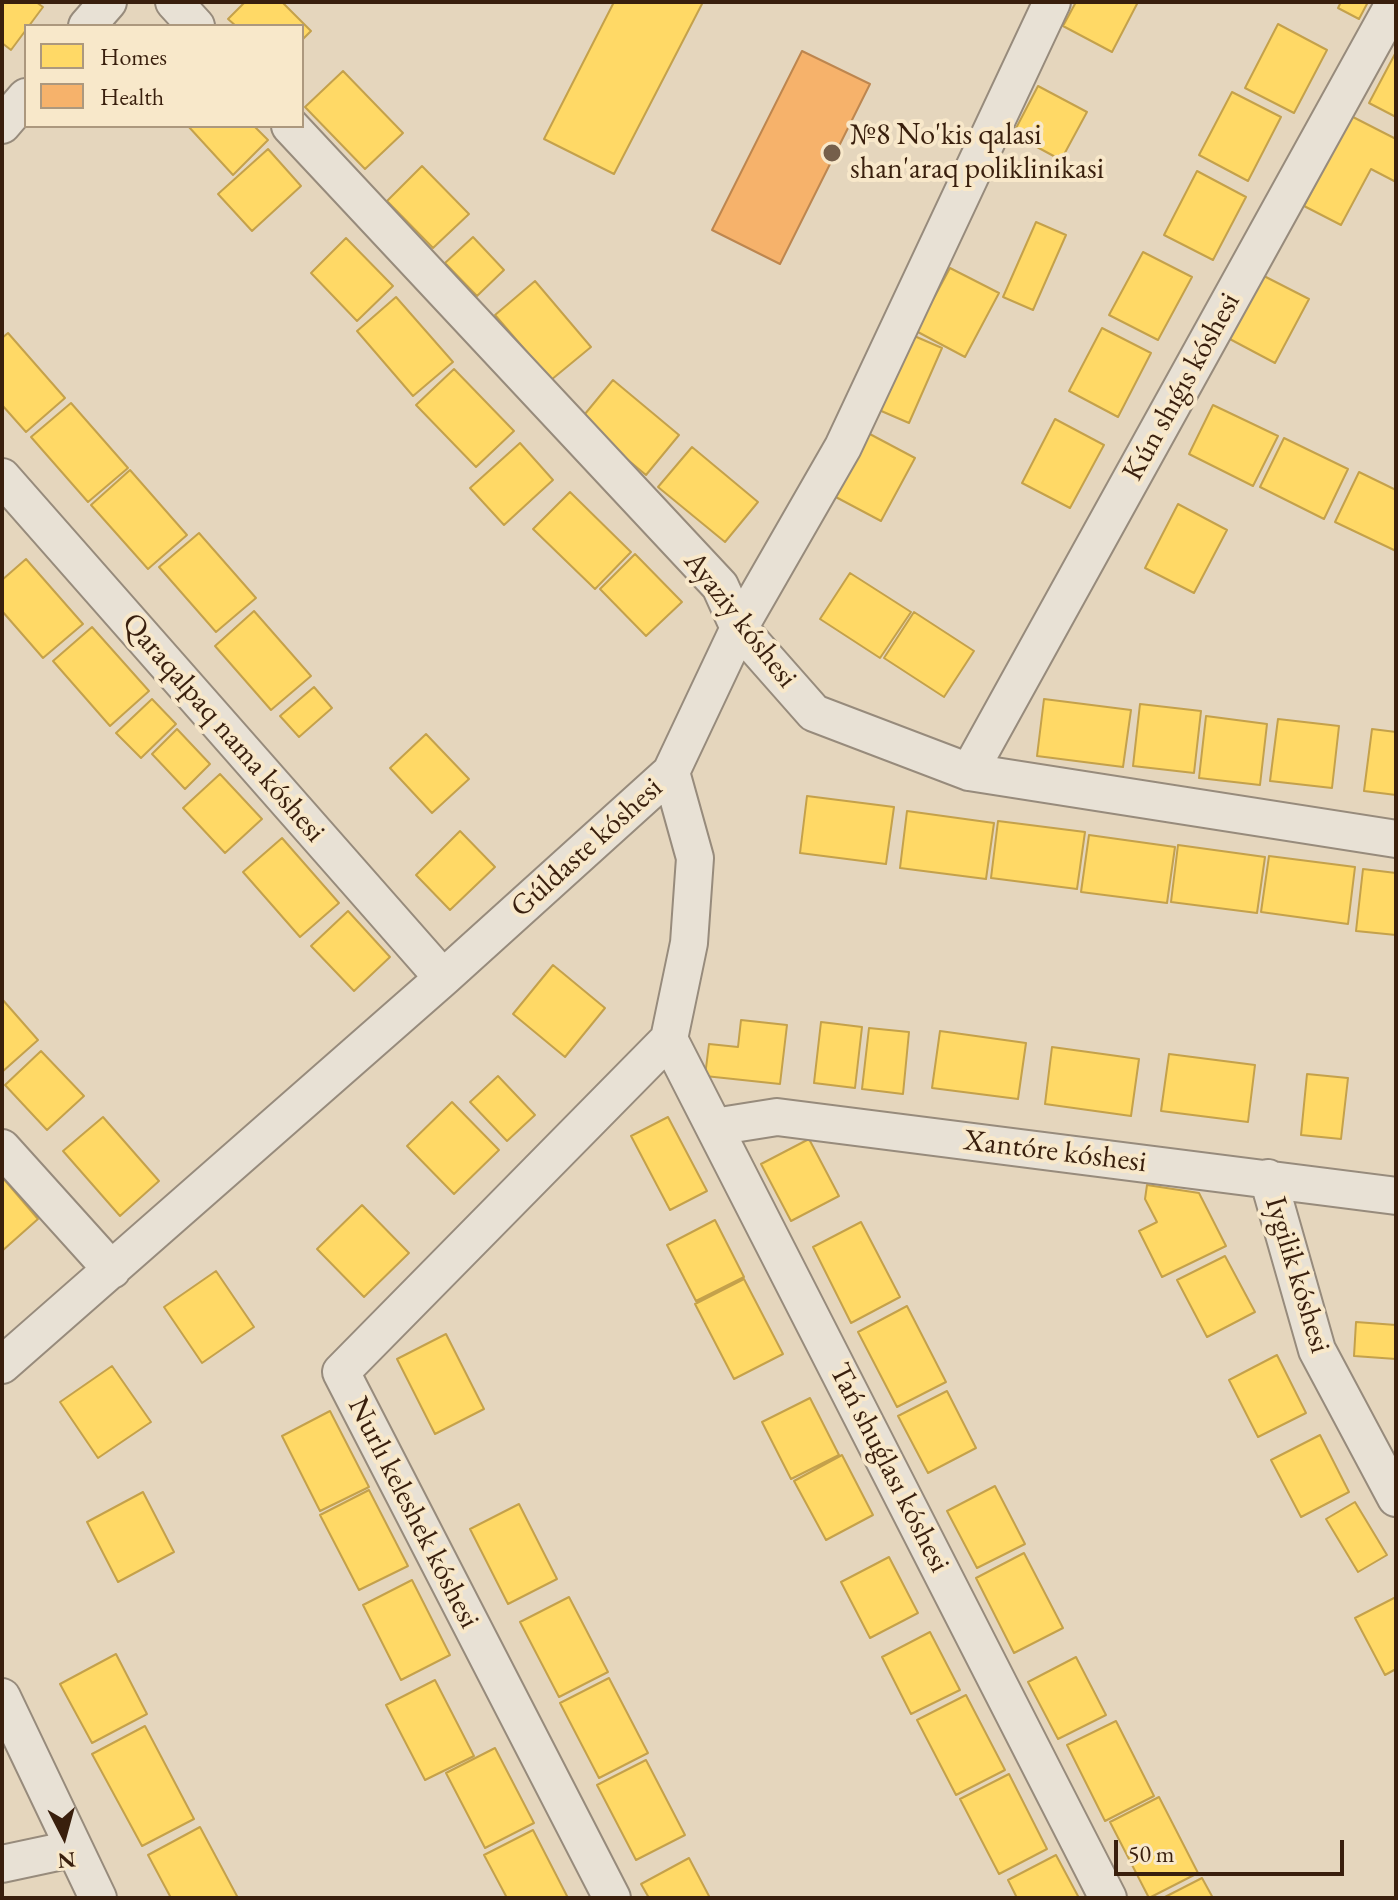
<!DOCTYPE html>
<meta charset="utf-8">
<style>
body{margin:0}
#map{position:relative;width:1398px;height:1900px;overflow:hidden;background:#e5d6bd;font-family:"EB Garamond",serif}
canvas{display:block}
.frame{position:absolute;inset:0;border:4px solid #391f0d;pointer-events:none}
.legend{position:absolute;left:24px;top:24px;width:280px;height:104px;box-sizing:border-box;background:#f8e8ca;border:2px solid #ac987e;margin:0;padding:10px 14px;list-style:none;font-size:24px;color:#391f0d}
.legend li{display:flex;align-items:center;gap:16px;height:40px}
.legend b{width:40px;border:2px solid #ac987e}
.north{position:absolute;left:24px;top:1796px;width:80px;height:80px;-webkit-text-stroke:6px #f8e8ca;paint-order:stroke;rotate:174deg;font-size:22px;font-weight:700;line-height:32px;text-align:center;color:#391f0d}
.north::after{content:'';display:block;margin:auto;width:28px;height:36px;background:#391f0d;clip-path:polygon(50% 0,100% 100%,50% 72%,0 100%)}
.scale{position:absolute;left:1114px;top:1840px;width:230px;height:36px;box-sizing:border-box;border:4px solid #391f0d;border-top:0;padding-left:10px;font-size:24px;line-height:28px;white-space:nowrap;color:#391f0d;-webkit-text-stroke:6px #f8e8ca;paint-order:stroke}
</style>
<div id="map">
<canvas width="1398" height="1900"></canvas>
<div class="frame"></div>
<ul class="legend">
<li><b style="height:22px;background:#ffd966"></b>Homes</li>
<li><b style="height:22px;background:#f6b26b"></b>Health</li>
</ul>
<div class="north">N</div>
<div class="scale">50 m</div>
</div>
<script>
const g = document.querySelector('canvas').getContext('2d');
g.lineJoin = 'round';
function paint(path, color) { g.fillStyle = color; g.fill(path, 'evenodd'); }
function strokePath(path, color, width, dash) { g.strokeStyle = color; g.lineWidth = width; g.lineCap = dash ? 'butt' : 'round'; g.setLineDash(dash || []); g.stroke(path); }
function label(font, color, halo, rows, align = 'center') {
  g.font = font + ' "EB Garamond",serif'; g.lineWidth = 8; g.setLineDash([]); g.textBaseline = 'middle'; g.strokeStyle = halo; g.fillStyle = color; for (const [text, x, y, turn = 0] of rows) {
    g.save(); g.translate(x, y); g.rotate((+turn || 0) * Math.PI / 180); g.textAlign = isNaN(turn) ? turn : align; if (halo) g.strokeText(text, 0, 0); g.fillText(text, 0, 0); g.restore();
  }
}
const homes = new Path2D(`
 M2 2H36L43 7 11 50 2 43Z
 M245 2H282L311 31 302 40V26H236L228 19Z
 M614 2H703L614 174 544 139Z
 M1076 2H1138L1112 52 1063 26Z
 M1341 2H1368L1359 19 1338 8Z
 M1278 24 1327 50 1294 113 1245 88Z
 M1396 52V117L1369 103Z
 M343 71 403 133 365 169 305 107Z
 M1038 86 1087 112 1061 160 1013 134Z
 M1232 92 1281 117 1248 181 1199 155Z
 M1351 116 1396 139V182L1371 169 1341 225 1304 206Z
 M188 126H254L268 140 233 175Z
 M268 149 301 186 252 231 218 194Z
 M422 166 469 214 433 248 387 201Z
 M1197 171 1246 197 1213 260 1164 235Z
 M1036 222 1066 235 1033 310 1003 297Z
 M473 237 504 270 477 296 445 263Z
 M346 238 393 286 357 321 311 273Z
 M1143 252 1192 277 1158 340 1109 315Z
 M950 268 999 293 965 357 916 331Z
 M1260 274 1309 299 1275 363 1226 337Z
 M535 281 591 347 551 380 495 315Z
 M396 297 453 362 413 396 357 331Z
 M1102 328 1151 353 1118 417 1069 391Z
 M8 333 65 398 26 432 2 405V338Z
 M912 335 942 348 909 423 879 410Z
 M454 369 514 431 476 467 416 405Z
 M613 380 679 435 646 475 580 420Z
 M71 403 128 468 88 502 31 437Z
 M1213 405 1278 436 1253 486 1189 454Z
 M1055 419 1104 445 1070 508 1022 483Z
 M866 432 915 458 881 521 832 495Z
 M1284 438 1348 469 1324 519 1260 487Z
 M520 443 553 480 504 525 470 488Z
 M692 447 758 502 725 542 658 487Z
 M130 470 187 535 148 569 91 505Z
 M1359 472 1396 490V551L1335 522Z
 M570 492 631 552 595 589 533 529Z
 M1178 504 1227 530 1194 593 1145 568Z
 M199 533 256 598 216 632 159 567Z
 M635 554 682 602 646 636 600 589Z
 M26 559 83 624 43 658 2 611V580Z
 M850 573 911 612 880 658 820 619Z
 M254 611 311 676 271 710 215 646Z
 M914 612 974 651 944 697 884 658Z
 M92 627 149 691 110 726 53 661Z
 M314 687 332 708 299 737 280 716Z
 M152 699 176 724 141 758 116 733Z
 M1044 699 1131 710 1123 767 1037 756Z
 M1140 704 1201 711 1194 773 1133 766Z
 M1206 716 1267 724 1260 785 1199 778Z
 M1278 719 1339 726 1332 788 1270 781Z
 M177 729 210 764 185 789 152 754Z
 M1372 729 1396 732V795L1364 791Z
 M426 734 469 779 432 813 390 768Z
 M220 774 262 819 225 853 183 808Z
 M807 796 894 807 886 864 800 853Z
 M907 811 994 823 986 879 900 868Z
 M998 821 1085 832 1077 889 991 878Z
 M460 831 495 867 450 910 416 875Z
 M1089 835 1175 847 1167 903 1081 892Z
 M282 838 339 903 300 937 243 872Z
 M1178 845 1265 857 1257 913 1171 902Z
 M1269 856 1355 867 1348 924 1261 912Z
 M1363 869 1396 873V935L1356 931Z
 M348 911 390 957 354 991 311 946Z
 M553 965 605 1008 565 1057 513 1014Z
 M2 999 38 1040 2 1072Z
 M741 1020 787 1025 780 1084 705 1076 709 1044 738 1047Z
 M821 1022 862 1027 855 1088 814 1083Z
 M869 1028 909 1032 903 1094 862 1089Z
 M940 1031 1026 1043 1018 1099 932 1088Z
 M1052 1047 1139 1059 1131 1116 1045 1104Z
 M41 1051 84 1096 47 1130 5 1085Z
 M1169 1054 1255 1065 1248 1122 1161 1111Z
 M1307 1074 1348 1078 1341 1139 1301 1135Z
 M498 1076 535 1115 507 1141 470 1102Z
 M452 1102 499 1150 454 1194 407 1146Z
 M103 1117 159 1181 120 1216 63 1151Z
 M668 1117 707 1191 670 1210 631 1136Z
 M809 1139 839 1196 791 1221 761 1164Z
 M2 1177 38 1219 2 1251Z
 M1147 1185 1199 1193 1226 1246 1162 1277 1139 1231 1157 1222 1145 1199Z
 M362 1205 409 1253 364 1297 317 1249Z
 M715 1220 744 1277 696 1301 667 1245Z
 M861 1222 900 1297 851 1323 813 1247Z
 M1225 1256 1255 1312 1207 1337 1177 1280Z
 M216 1271 254 1327 202 1363 164 1307Z
 M744 1279 783 1354 734 1379 695 1304Z
 M907 1306 946 1382 897 1407 858 1332Z
 M1356 1322 1396 1325V1359L1354 1356Z
 M446 1334 484 1409 435 1434 397 1359Z
 M1277 1355 1306 1413 1258 1437 1229 1380Z
 M112 1366 151 1422 98 1458 60 1402Z
 M947 1391 976 1448 928 1473 898 1416Z
 M810 1398 839 1455 791 1479 762 1422Z
 M330 1411 369 1487 320 1511 282 1436Z
 M1320 1435 1349 1492 1301 1517 1271 1460Z
 M842 1455 873 1515 826 1540 794 1481Z
 M995 1486 1025 1544 977 1568 947 1511Z
 M369 1490 408 1566 359 1590 320 1515Z
 M143 1492 174 1552 118 1582 87 1522Z
 M1355 1502 1387 1555 1358 1572 1326 1519Z
 M519 1504 557 1579 508 1604 470 1529Z
 M1024 1553 1063 1628 1014 1653 976 1578Z
 M889 1557 918 1613 870 1638 841 1582Z
 M412 1580 450 1655 401 1680 363 1605Z
 M569 1597 608 1672 559 1697 520 1622Z
 M1396 1597V1669L1385 1675 1355 1618Z
 M930 1632 960 1690 911 1714 882 1657Z
 M116 1654 147 1714 92 1743 60 1684Z
 M1076 1657 1106 1715 1058 1739 1028 1682Z
 M609 1678 648 1753 599 1778 560 1703Z
 M435 1680 474 1756 425 1780 386 1705Z
 M966 1695 1005 1770 956 1795 917 1720Z
 M1116 1721 1154 1796 1105 1821 1067 1745Z
 M145 1726 194 1819 142 1846 92 1754Z
 M495 1748 534 1823 485 1848 446 1773Z
 M646 1760 685 1835 636 1860 597 1785Z
 M1009 1774 1047 1849 999 1874 960 1799Z
 M1159 1797 1198 1873 1149 1898 1110 1822Z
 M200 1827 238 1898H171L148 1855Z
 M533 1830 568 1898H507L484 1855Z
 M1056 1855 1079 1898H1017L1008 1880Z
 M689 1858 710 1898H649L641 1884Z
 M1202 1878 1213 1898H1163Z`);
paint(homes, '#ffd966');
strokePath(homes, '#c4a14b', 2);
const health = new Path2D(`
 M802 51 870 84 780 264 712 230Z`);
paint(health, '#f6b26b');
strokePath(health, '#bd864f', 2);
const minor = new Path2D(`
 M174 2 196 26
 M87 26 108 2
 M2 125 26 97
 M290 126 720 586 739 628 814 713 969 772 1396 839
 M2 477 443 978
 M969 772 1395 2
 M669 1039 1108 1898
 M669 1039 689 943 695 858 671 772
 M714 1127 777 1117 1396 1196
 M2 1148 112 1270
 M1268 1178 1317 1350 1396 1498
 M2 1365 443 978 671 772 739 628 843 447 1052 2
 M2 1697 98 1898
 M2 1864 72 1849
 M612 1898 341 1372 669 1039`);
strokePath(minor, '#978b7c', 40);
strokePath(minor, '#e8e1d5', 36);
for (const [x, y, r, color] of [
 [832,153,10,"#755f4b"]
]) { const dot = new Path2D(); dot.arc(x, y, r, 0, 2 * Math.PI); g.fillStyle = color; g.fill(dot); strokePath(dot, '#f8e8ca', 3); }
label('30px', '#391f0d', '#f8e8ca', [
 ["№8 No'kis qalasi",850,136],
 ["shan'araq poliklinikasi",850,170]
], 'left');
label('30px', '#391f0d', '#f8e8ca', [
 ["Kún shıǵıs kóshesi",1182,387,-61],
 ["Ayaziy kóshesi",740,620,52],
 ["Qaraqalpaq nama kóshesi",223,728,49],
 ["Gúldaste kóshesi",587,848,-42],
 ["Xantóre kóshesi",1055,1152,7],
 ["Iygilik kóshesi",1297,1275,73],
 ["Tań shuǵlası kóshesi",889,1468,63],
 ["Nurlı keleshek kóshesi",413,1513,63]
]);
</script>
